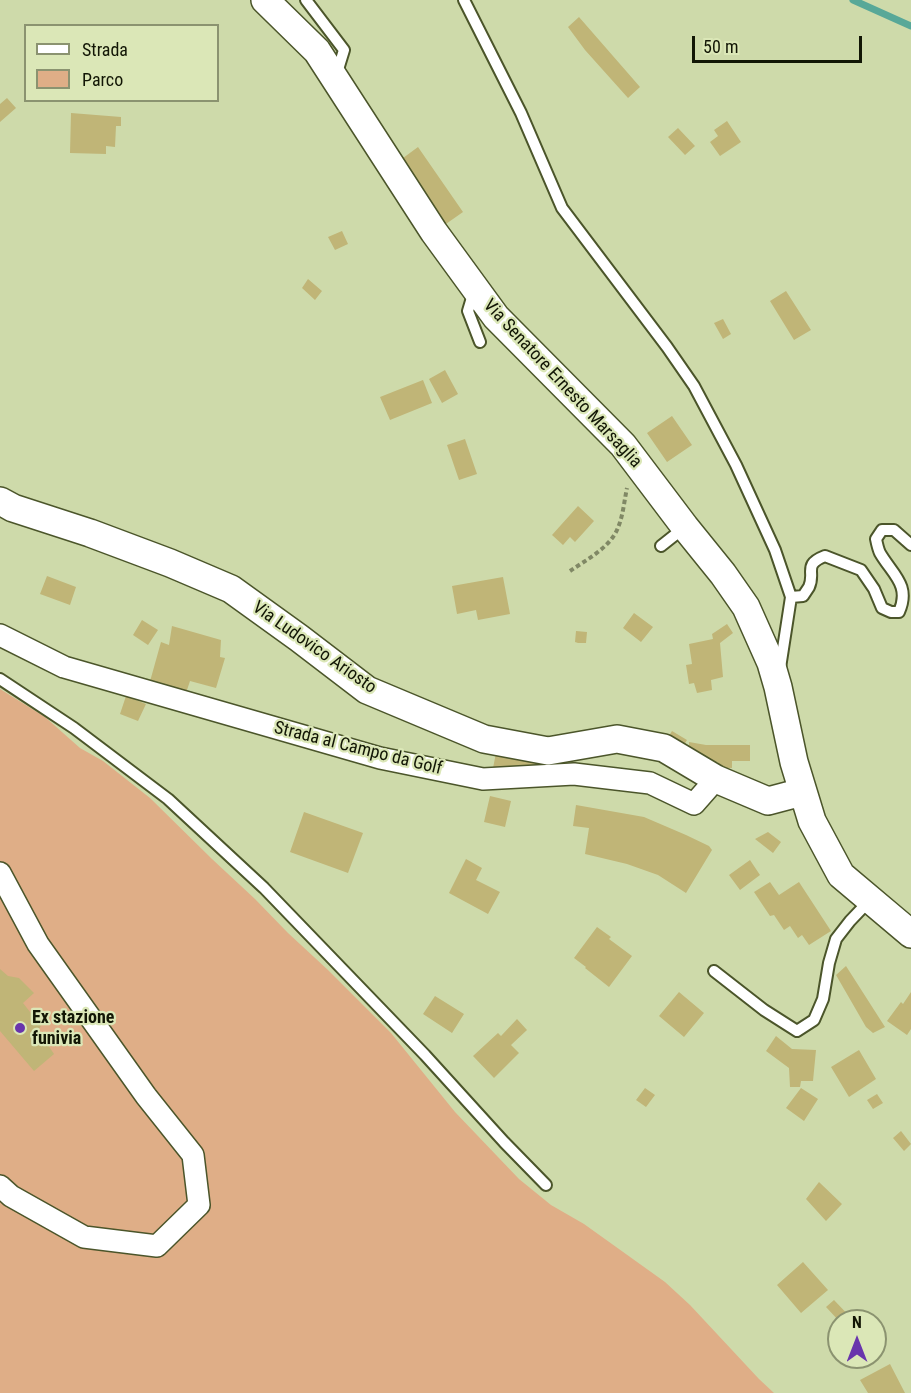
<!DOCTYPE html>
<style>
body{margin:0}
#map{position:relative;width:911px;height:1393px;overflow:hidden;background:#cedaaa;font-family:"Roboto Condensed",sans-serif}
canvas{display:block}
.legend{position:absolute;left:24px;top:24px;width:195px;height:78px;box-sizing:border-box;background:#dbe7b7;border:2px solid #8b9370;margin:0;padding:8px 10px;list-style:none;font-size:18px;color:#121605}
.legend li{display:flex;align-items:center;gap:12px;height:30px}
.legend b{width:30px;border:2px solid #8b9370}
.north{position:absolute;left:827px;top:1309px;width:60px;height:60px;box-sizing:border-box;background:#dbe7b7;border:2px solid #8b9370;border-radius:50%;rotate:0deg;font-size:16px;font-weight:700;line-height:24px;text-align:center;color:#121605}
.north::after{content:'';display:block;margin:auto;width:21px;height:27px;background:#6935ac;clip-path:polygon(50% 0,100% 100%,50% 72%,0 100%)}
.scale{position:absolute;left:692px;top:36px;width:170px;height:27px;box-sizing:border-box;border:3px solid #121605;border-top:0;padding-left:8px;font-size:18px;line-height:21px;white-space:nowrap;color:#121605;-webkit-text-stroke:4px #dbe7b7;paint-order:stroke}
</style>
<div id="map">
<canvas width="911" height="1393"></canvas>
<ul class="legend">
<li><b style="height:8px;background:#fff"></b>Strada</li>
<li><b style="height:16px;background:#dfae87"></b>Parco</li>
</ul>
<div class="north">N</div>
<div class="scale">50 m</div>
</div>
<script>
const g = document.querySelector('canvas').getContext('2d');
g.lineJoin = 'round';
function paint(path, color) { g.fillStyle = color; g.fill(path, 'evenodd'); }
function strokePath(path, color, width, dash) { g.strokeStyle = color; g.lineWidth = width; g.lineCap = dash ? 'butt' : 'round'; g.setLineDash(dash || []); g.stroke(path); }
function label(font, color, halo, rows, align = 'center') {
  g.font = font + ' "Roboto Condensed",sans-serif'; g.lineWidth = 4.5; g.setLineDash([]); g.textBaseline = 'middle'; g.strokeStyle = halo; g.fillStyle = color; for (const [text, x, y, turn = 0] of rows) {
    g.save(); g.translate(x, y); g.rotate((+turn || 0) * Math.PI / 180); g.textAlign = isNaN(turn) ? turn : align; if (halo) g.strokeText(text, 0, 0); g.fillText(text, 0, 0); g.restore();
  }
}
paint(new Path2D(`
 M0 689 45 717 80 748 103 761 150 798 212 859 255 899 288 933 328 970 391 1033 455 1112 519 1179 551 1205 584 1224 665 1282 690 1305 759 1379 774 1393H0Z`), '#dfae87');
strokePath(new Path2D(`
 M853 0 911 26`), '#58a898', 7);
paint(new Path2D(`
 M579 17 640 87 628 98 585 50 568 27Z
 M7 98 16 108 0 122V104Z
 M71 113 121 117V126H116L115 147 106 146V154L70 153Z
 M727 121 741 142 720 156 710 142 718 136 714 130Z
 M678 128 695 146 685 155 668 137Z
 M418 147 463 212 443 226 399 161Z
 M342 231 348 244 335 250 328 237Z
 M308 279 322 291 315 300 302 288Z
 M786 291 811 330 794 340 770 301Z
 M723 319 731 334 723 339 714 323Z
 M445 370 458 394 442 403 429 379Z
 M423 380 432 403 390 420 380 397Z
 M672 416 692 445 667 462 647 433Z
 M465 439 477 474 459 480 447 445Z
 M578 506 594 521 575 542 570 537 563 545 552 535Z
 M47 576 76 587 70 605 40 594Z
 M503 577 510 614 478 620 476 610 457 614 452 586Z
 M634 613 653 627 641 642 623 628Z
 M142 620 158 630 148 645 133 635Z
 M727 624 733 633 720 643 723 677 711 680 712 690 697 693 694 683 689 684 686 665 692 664 689 644 713 639 712 634Z
 M172 626 221 640 220 657 225 658 216 688 190 681 185 696 149 685 161 642 169 645Z
 M576 631 587 632 586 643H578L575 642Z
 M126 696 146 704 138 721 120 714Z
 M672 731 687 740 684 745 669 736Z
 M689 742 706 745H750V761H732V768H718V762H709L689 749Z
 M498 743 536 750V770L493 768Z
 M490 796 511 801 505 827 484 822Z
 M576 805 644 817 686 835 709 846 712 850 686 893 658 875 627 864 585 854 589 828 573 826Z
 M304 812 363 833 348 873 290 852Z
 M768 832 781 842 773 853 755 839Z
 M466 859 482 868 476 880 500 892 488 914 449 893Z
 M750 860 760 875 740 890 729 875Z
 M770 882 779 895 799 882 831 931 809 945 802 935 798 938 790 926 784 930 774 915 770 916 754 892Z
 M597 927 611 937 609 939 632 956 609 987 585 968 586 967 574 958Z
 M846 966 885 1027 873 1033 866 1027 836 975Z
 M0 969 8 976 19 978 34 993 23 1003 41 1026 38 1030 54 1054 34 1071 0 1031Z
 M679 992 704 1013 684 1037 659 1016Z
 M911 992V1029L907 1035 887 1021 901 1002 903 1004Z
 M435 996 464 1014 452 1033 423 1014Z
 M517 1019 527 1030 511 1045 519 1053 494 1078 473 1056 498 1033 501 1036Z
 M776 1036 792 1049 816 1050 813 1081H801L800 1087H790L789 1068 766 1051Z
 M859 1050 876 1079 849 1097 831 1067Z
 M645 1088 655 1095 646 1107 636 1100Z
 M801 1088 818 1099 804 1121 786 1108Z
 M877 1094 883 1103 873 1109 867 1100Z
 M901 1131 911 1144 904 1151 893 1138Z
 M819 1182 842 1204 826 1221 806 1199Z
 M803 1262 828 1290 801 1313 777 1285Z
 M834 1300 854 1321H839L826 1307Z
 M890 1364 905 1393H868L860 1380Z`), '#c0b577');
const service = new Path2D(`
 M306 0 344 50 336 76
 M464 0 521 113 562 208 667 347 694 386 736 465 775 550 791 597 780 668
 M474 291 468 311 480 342
 M661 546 685 527
 M791 597 803 596C805 593 807 590 809 587 816 572 802 565 825 556L861 570 874 589 882 608 891 612H899C911 585 892 574 880 553 878 549 877 544 876 539L882 530H894L911 545
 M0 679 74 728 168 799 264 888 425 1055 504 1142 546 1185
 M714 971 764 1010 797 1031 814 1020 823 999 829 963 836 939 850 921 870 900`);
const minor = new Path2D(`
 M0 635 64 667 380 758 483 779 574 774 650 783 694 804 716 779
 M0 873 38 944 146 1096 193 1155 199 1205 157 1246 84 1237 11 1196 0 1186`);
const tertiary = new Path2D(`
 M265 0 317 51 434 232 496 317 623 445 685 527 723 574 746 607 771 663 778 687 794 762 812 821 841 875 911 934
 M0 501 13 508 90 533 170 563 231 589 299 638 367 690 484 739 548 751 617 739 664 748 716 779 768 801 802 792`);
strokePath(service, '#4b552a', 14);
strokePath(minor, '#4b552a', 24);
strokePath(tertiary, '#4b552a', 30);
strokePath(new Path2D(`
 M570 571C586 560 609 548 617 530 623 517 624 502 627 488`), '#808865', 4, [4.5, 3]);
strokePath(service, '#fff', 10);
strokePath(minor, '#fff', 21);
strokePath(tertiary, '#fff', 27);
for (const [x, y, r, color] of [
 [20,1028,6,"#6935ac"]
]) { const dot = new Path2D(); dot.arc(x, y, r, 0, 2 * Math.PI); g.fillStyle = color; g.fill(dot); strokePath(dot, '#dbe7b7', 2); }
label('18px', '#121605', '#dbe7b7', [
 ["Via Senatore Ernesto Marsaglia",562,384,47],
 ["Via Ludovico Ariosto",314,648,35],
 ["Strada al Campo da Golf",358,749,14]
]);
label('bold 18px', '#121605', '#dbe7b7', [
 ["Ex stazione",32,1018],
 ["funivia",32,1039]
], 'left');
</script>
